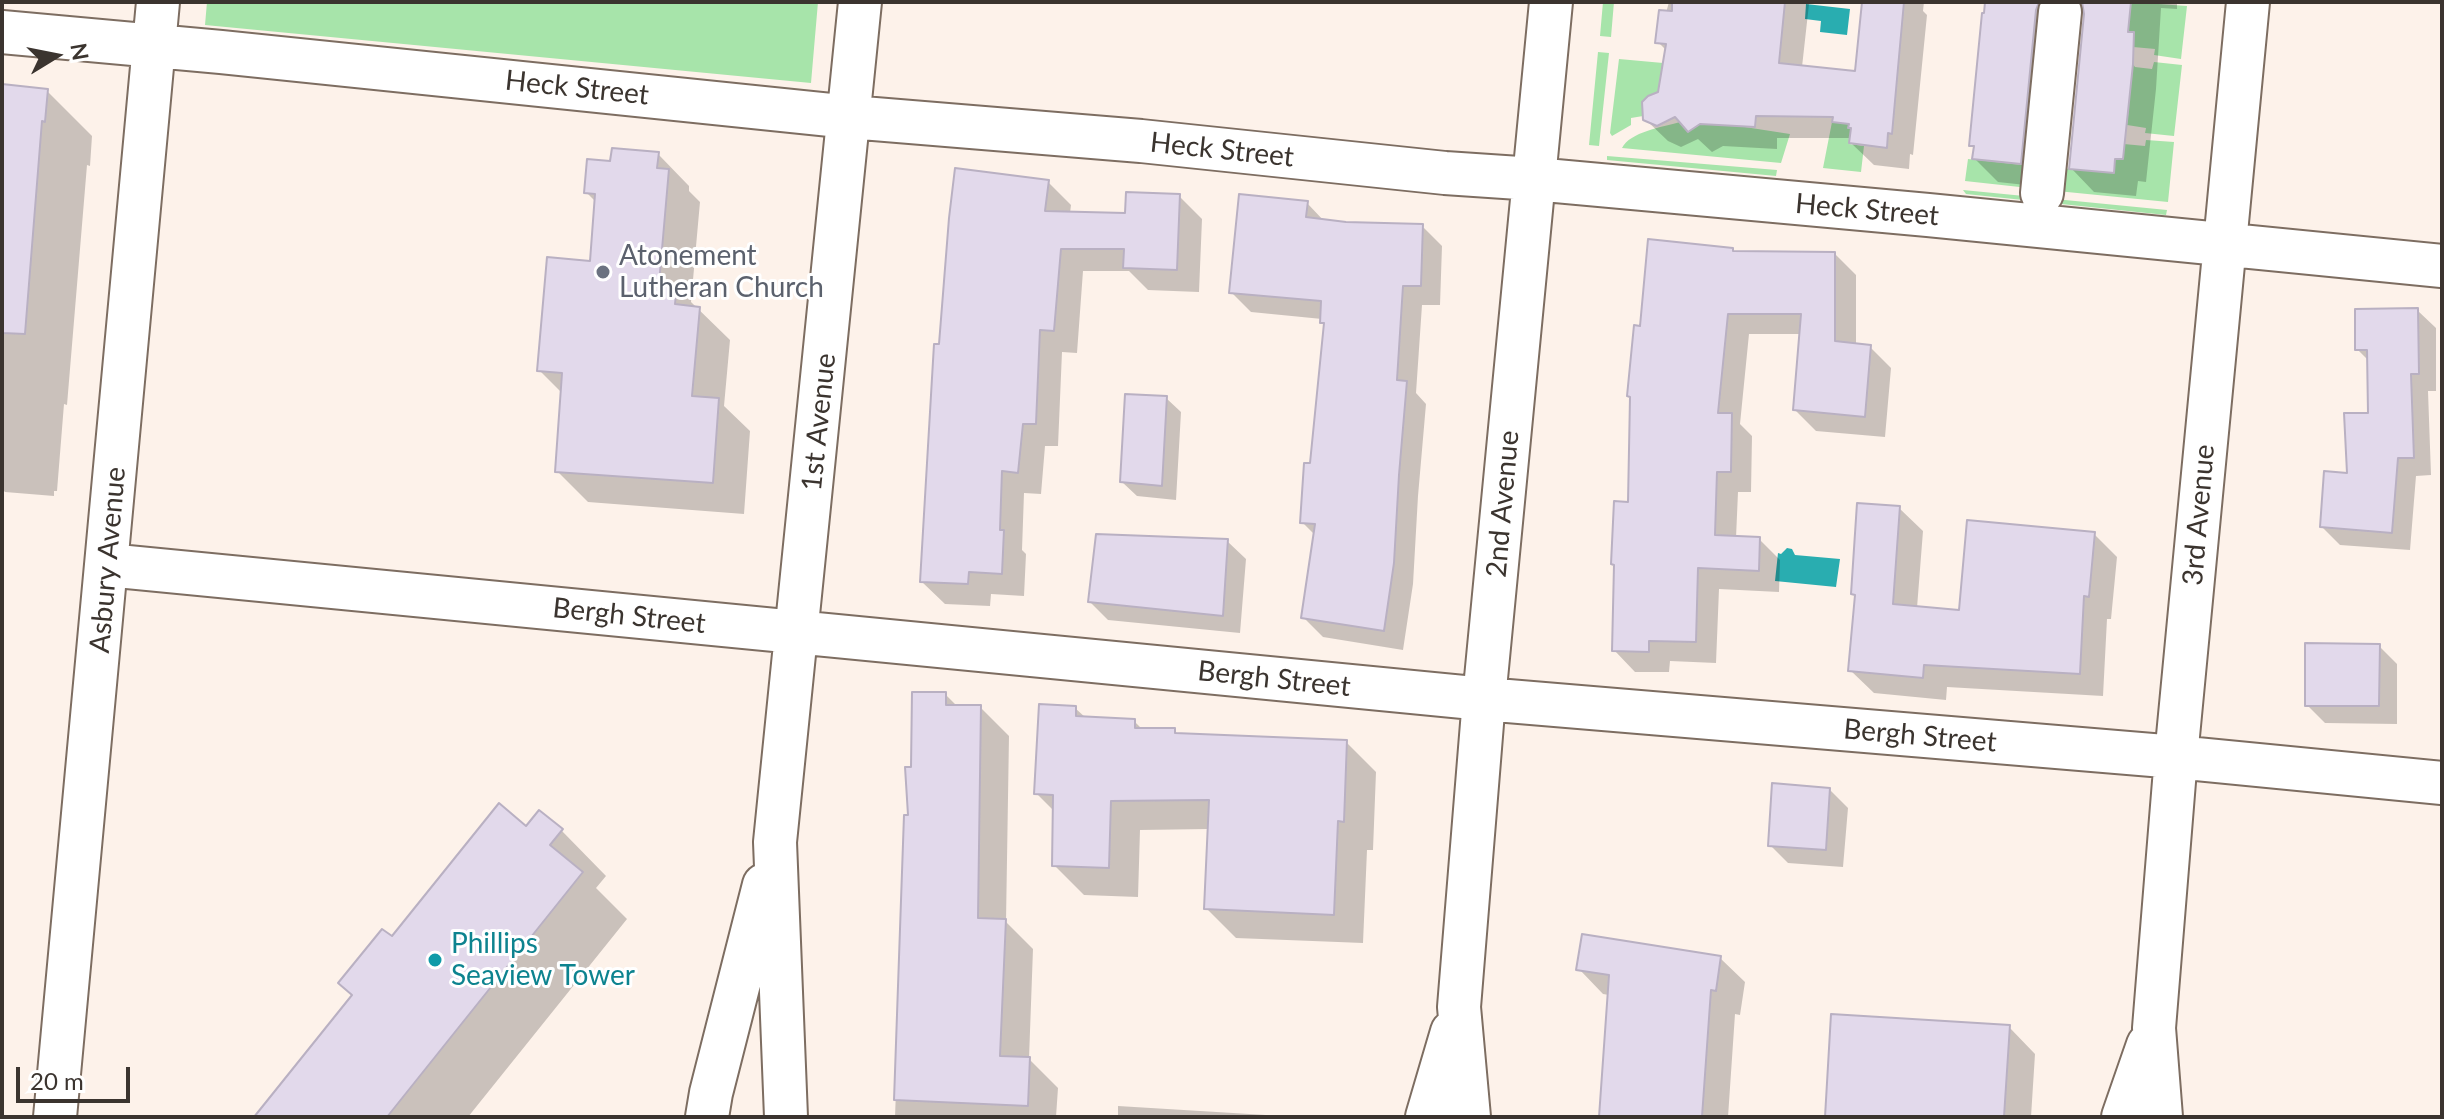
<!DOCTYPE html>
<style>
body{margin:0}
#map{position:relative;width:2444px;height:1119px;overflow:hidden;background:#fdf2ea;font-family:Lato,sans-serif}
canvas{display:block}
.frame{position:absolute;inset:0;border:4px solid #3b342f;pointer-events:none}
.north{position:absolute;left:16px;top:16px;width:80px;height:80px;-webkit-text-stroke:6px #fff;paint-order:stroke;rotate:80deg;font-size:22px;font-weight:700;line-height:32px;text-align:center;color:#3b342f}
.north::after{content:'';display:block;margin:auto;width:28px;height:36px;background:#3b342f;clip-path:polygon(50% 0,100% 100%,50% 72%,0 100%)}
.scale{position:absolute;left:16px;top:1067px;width:114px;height:36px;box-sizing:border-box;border:4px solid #3b342f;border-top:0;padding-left:10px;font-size:24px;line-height:28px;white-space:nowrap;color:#3b342f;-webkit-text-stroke:6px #fff;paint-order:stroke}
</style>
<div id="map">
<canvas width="2444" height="1119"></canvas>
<div class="frame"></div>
<div class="north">N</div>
<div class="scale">20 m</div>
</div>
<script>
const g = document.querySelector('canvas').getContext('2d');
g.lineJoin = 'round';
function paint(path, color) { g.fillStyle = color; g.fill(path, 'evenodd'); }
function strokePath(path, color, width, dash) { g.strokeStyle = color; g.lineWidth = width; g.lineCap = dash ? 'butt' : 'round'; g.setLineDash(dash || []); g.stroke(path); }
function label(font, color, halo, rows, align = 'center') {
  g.font = font + ' Lato,sans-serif'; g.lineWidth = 6; g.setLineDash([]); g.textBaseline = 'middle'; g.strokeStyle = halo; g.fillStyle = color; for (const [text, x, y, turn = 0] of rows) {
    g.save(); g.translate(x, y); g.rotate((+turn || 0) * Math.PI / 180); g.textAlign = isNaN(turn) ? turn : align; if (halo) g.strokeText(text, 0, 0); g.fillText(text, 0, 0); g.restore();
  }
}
paint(new Path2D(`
 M207 2H818L811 83 205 25Z
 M1603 2H1614L1611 37 1600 36Z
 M2131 2 2187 6 2181 59 2154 55 2155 49 2133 47 2134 32H2128Z
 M1598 52 1609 53 1599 146 1589 145Z
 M1619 59 1663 63 1659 96C1651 94 1648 96 1642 103L1643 116 1631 118V125L1612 136 1610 133Z
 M2154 62 2182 65 2174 136 2145 133 2146 128 2127 125 2129 108 2122 107 2133 64 2135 67 2152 69Z
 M1706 121 1790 134 1781 163 1622 148C1630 132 1662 127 1680 122L1685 127 1694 128Z
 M1832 122 1849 124 1848 127 1851 128 1849 144 1864 146 1861 172 1823 168Z
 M2146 140 2174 142 2168 202 2047 190 2049 167 2113 173 2115 159H2123L2124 144 2145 146Z
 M1607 156 1777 170 1776 176 1607 160Z
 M1968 159 2040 167 2038 189 1965 181Z
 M1963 190 2167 210 2166 215 1966 194Z`), '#a7e4aa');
paint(new Path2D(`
 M1806 4 1850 9 1847 35 1820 32 1821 21 1805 19Z
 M1787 548 1792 549 1795 555 1840 559 1836 587 1775 581 1778 553 1781 554Z`), '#29adb0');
paint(new Path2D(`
 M1669 2H1807L1809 4 1802 67 1857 73 1864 2H1924L1923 11 1927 15 1913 155 1910 154 1909 169 1874 165 1851 143 1852 138H1777V149L1723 146 1712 152 1698 139 1681 147 1668 141 1645 119 1660 94 1667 51 1658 42Z
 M1987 2H2177V9L2161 8 2156 89 2146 182 2138 181 2136 196 2094 192 2071 168 2086 11 2075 13 2044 187 1998 182 1975 159 1976 150 1971 145Z
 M2 86 47 91 92 136 90 166 87 165 67 405 64 404 57 491H54V496L5 492 2 489Z
 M658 154 689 186V191L700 202 691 302 730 340 724 406 750 431 744 514 588 502 557 471 563 394 539 370 592 263 597 203 586 192 612 163Z
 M1048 182 1071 205 1070 213 1127 215 1179 196 1202 219 1199 292 1148 290 1129 271H1083L1077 353 1062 352 1058 446H1045L1041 494 1024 493 1022 550 1026 554 1024 596 991 594 990 606 945 604 922 582 941 346Z
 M1307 203 1325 222 1422 226 1442 246 1440 305H1422L1416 393 1426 404 1418 496 1413 584 1403 650 1323 637 1303 617 1315 535 1302 522 1312 465 1326 326 1322 319 1251 312 1231 292Z
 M1732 250 1736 253 1835 254 1856 275V345L1870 347 1891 368 1885 437 1816 431 1795 410 1801 334H1749L1740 424 1752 436 1751 492H1738L1736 538 1759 539 1780 560 1779 592 1719 589 1716 663 1670 661 1669 672H1635L1614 650 1630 504 1642 328Z
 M2417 310 2436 328V391H2428L2431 475 2416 476 2410 550 2340 545 2322 527 2349 475 2370 414 2369 361 2357 349Z
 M1166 398 1181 412 1176 500 1137 496 1122 482Z
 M1899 508 1923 531 1917 608 1961 612 2094 534 2117 557 2111 619H2107L2103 696 1947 687 1946 700 1874 693 1850 670 1857 597 1853 594Z
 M1227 541 1246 559 1240 633 1108 620 1090 602Z
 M2379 646 2397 664V724L2325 723 2307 705Z
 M945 694 958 707H980L1009 736 1006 922 1033 949 1029 1059 1058 1088 1056 1117H895L906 817H910L913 769Z
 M1075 708 1086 718 1134 721 1143 730H1174L1179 735 1346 742 1376 772 1373 850H1367L1363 943 1236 938 1206 908 1209 829 1140 830 1138 897 1084 895 1054 865 1055 812 1036 793Z
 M1830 790 1848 808 1843 867 1788 863 1770 845Z
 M539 813 562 831 606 876 596 888 627 919 468 1117H257L354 996 392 939 527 829Z
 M1720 958 1745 982 1740 1015 1735 1014 1728 1117H1601L1609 995 1603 994 1579 969Z
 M2009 1027 2035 1054 2031 1117H1827Z
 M1118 1106 1299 1117H1118Z`), '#0003');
const building = new Path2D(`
 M1672 2H1785L1779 63 1855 71 1862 2H1904L1892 134 1888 133 1887 148 1849 143 1851 128H1848L1849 124 1832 122 1833 117 1756 116 1755 127 1700 124 1688 132 1675 117 1657 126 1643 120 1642 102 1648 96 1658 92 1666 44 1655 43 1659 10 1672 11Z
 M1985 2H2039L2036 10 2021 164 1972 159 1974 146H1969L1982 13H1984Z
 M2082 2H2131L2128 32H2134L2133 64 2123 159H2115L2114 173 2069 169 2084 14Z
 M2 84 48 89 45 122 42 121 25 334 2 333Z
 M612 148 659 152 657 168 669 169 659 284 677 285 675 304 700 307 692 396 719 398 713 483 555 472 562 373 537 371 547 257 590 261 595 194 584 193 587 159 610 161Z
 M955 168 1049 180 1045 211 1125 213 1126 192 1180 194 1177 270 1123 268 1124 249H1061L1054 331 1040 330 1036 424H1023L1018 473 1002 471 1000 530H1004L1002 574 969 572 968 584 920 582 934 344H939L949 218Z
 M1239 194 1308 201 1306 217 1346 222 1423 224 1421 286H1403L1397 380 1407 381 1399 475 1394 563 1384 631 1301 618 1315 524 1300 523 1304 463H1310L1324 323H1320L1321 301 1229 293Z
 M1648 239 1733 248V251L1835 252V341L1871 345 1865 417 1793 410 1801 314H1728L1718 413H1732L1731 472H1717L1715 535 1760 537 1759 571 1698 568 1696 642 1649 641V652L1612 651 1614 565 1611 564 1614 501 1628 502 1630 397 1627 396 1634 325 1640 326Z
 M2418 308 2419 374H2411L2414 458H2398L2392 533 2320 527 2324 471 2347 473 2344 413H2368L2367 350H2355V309Z
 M1125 394 1167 396 1162 486 1120 482Z
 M1857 503 1900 506 1893 604 1959 610 1967 520 2095 532 2089 597 2084 596 2080 674 1924 665 1923 678 1848 671 1855 595 1851 594Z
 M1096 534 1228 539 1223 616 1088 602Z
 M2305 643 2380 644 2379 706H2305Z
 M912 692H946V705H981L978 918 1006 919 1000 1056 1030 1057 1028 1106 894 1100 904 815H908L905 767H911Z
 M1039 704 1076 706V716L1135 719V728H1175V733L1347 740 1344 822 1338 821 1334 915 1204 909 1209 800 1111 801 1109 868 1052 866 1053 795 1034 794Z
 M1772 783 1830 788 1826 850 1768 846Z
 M499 803 526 826 539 810 563 829 550 845 583 872 387 1117H254L352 995 338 983 382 929 392 936Z
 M1582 934 1721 956 1716 991 1711 990 1702 1117H1599L1609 975 1576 970Z
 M1831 1014 2010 1025 2004 1117H1825Z`);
paint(building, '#e2d9eb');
strokePath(building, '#b9b0c2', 2);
const minor = new Path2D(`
 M2 32 221 52 850 117 1141 141 1445 173 1534 179 1928 215 2442 266
 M2042 193 2060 12
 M107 565 1484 699 2176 757 2442 783
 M55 1117 158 2
 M707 1117 711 1093 764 885
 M786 1117 775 842 860 2
 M1427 1117 1452 1032
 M1469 1117 1459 1007 1484 699 1551 2
 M2123 1117 2148 1045
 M2161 1117 2154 1028 2176 757 2248 2`);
strokePath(minor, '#7d6d61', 46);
strokePath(minor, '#fff', 42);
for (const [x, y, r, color] of [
 [603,272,8,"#6b7280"],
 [435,960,8,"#0f9aa8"]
]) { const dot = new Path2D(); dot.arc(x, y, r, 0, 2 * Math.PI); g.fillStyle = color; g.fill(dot); strokePath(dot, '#fff', 3); }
label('28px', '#3b342f', '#fff', [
 ["Heck Street",577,88,6],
 ["Heck Street",1222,150,6],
 ["Heck Street",1867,210,5],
 ["1st Avenue",819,422,-84],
 ["2nd Avenue",1503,504,-85],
 ["3rd Avenue",2199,515,-85],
 ["Asbury Avenue",108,560,-85],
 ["Bergh Street",629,616,6],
 ["Bergh Street",1274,679,6],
 ["Bergh Street",1920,736,5]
]);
label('28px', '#5b616d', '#fff', [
 ["Atonement",619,256],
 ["Lutheran Church",619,288]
], 'left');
label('28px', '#0d838f', '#fff', [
 ["Phillips",451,944],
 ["Seaview Tower",451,976]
], 'left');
</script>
